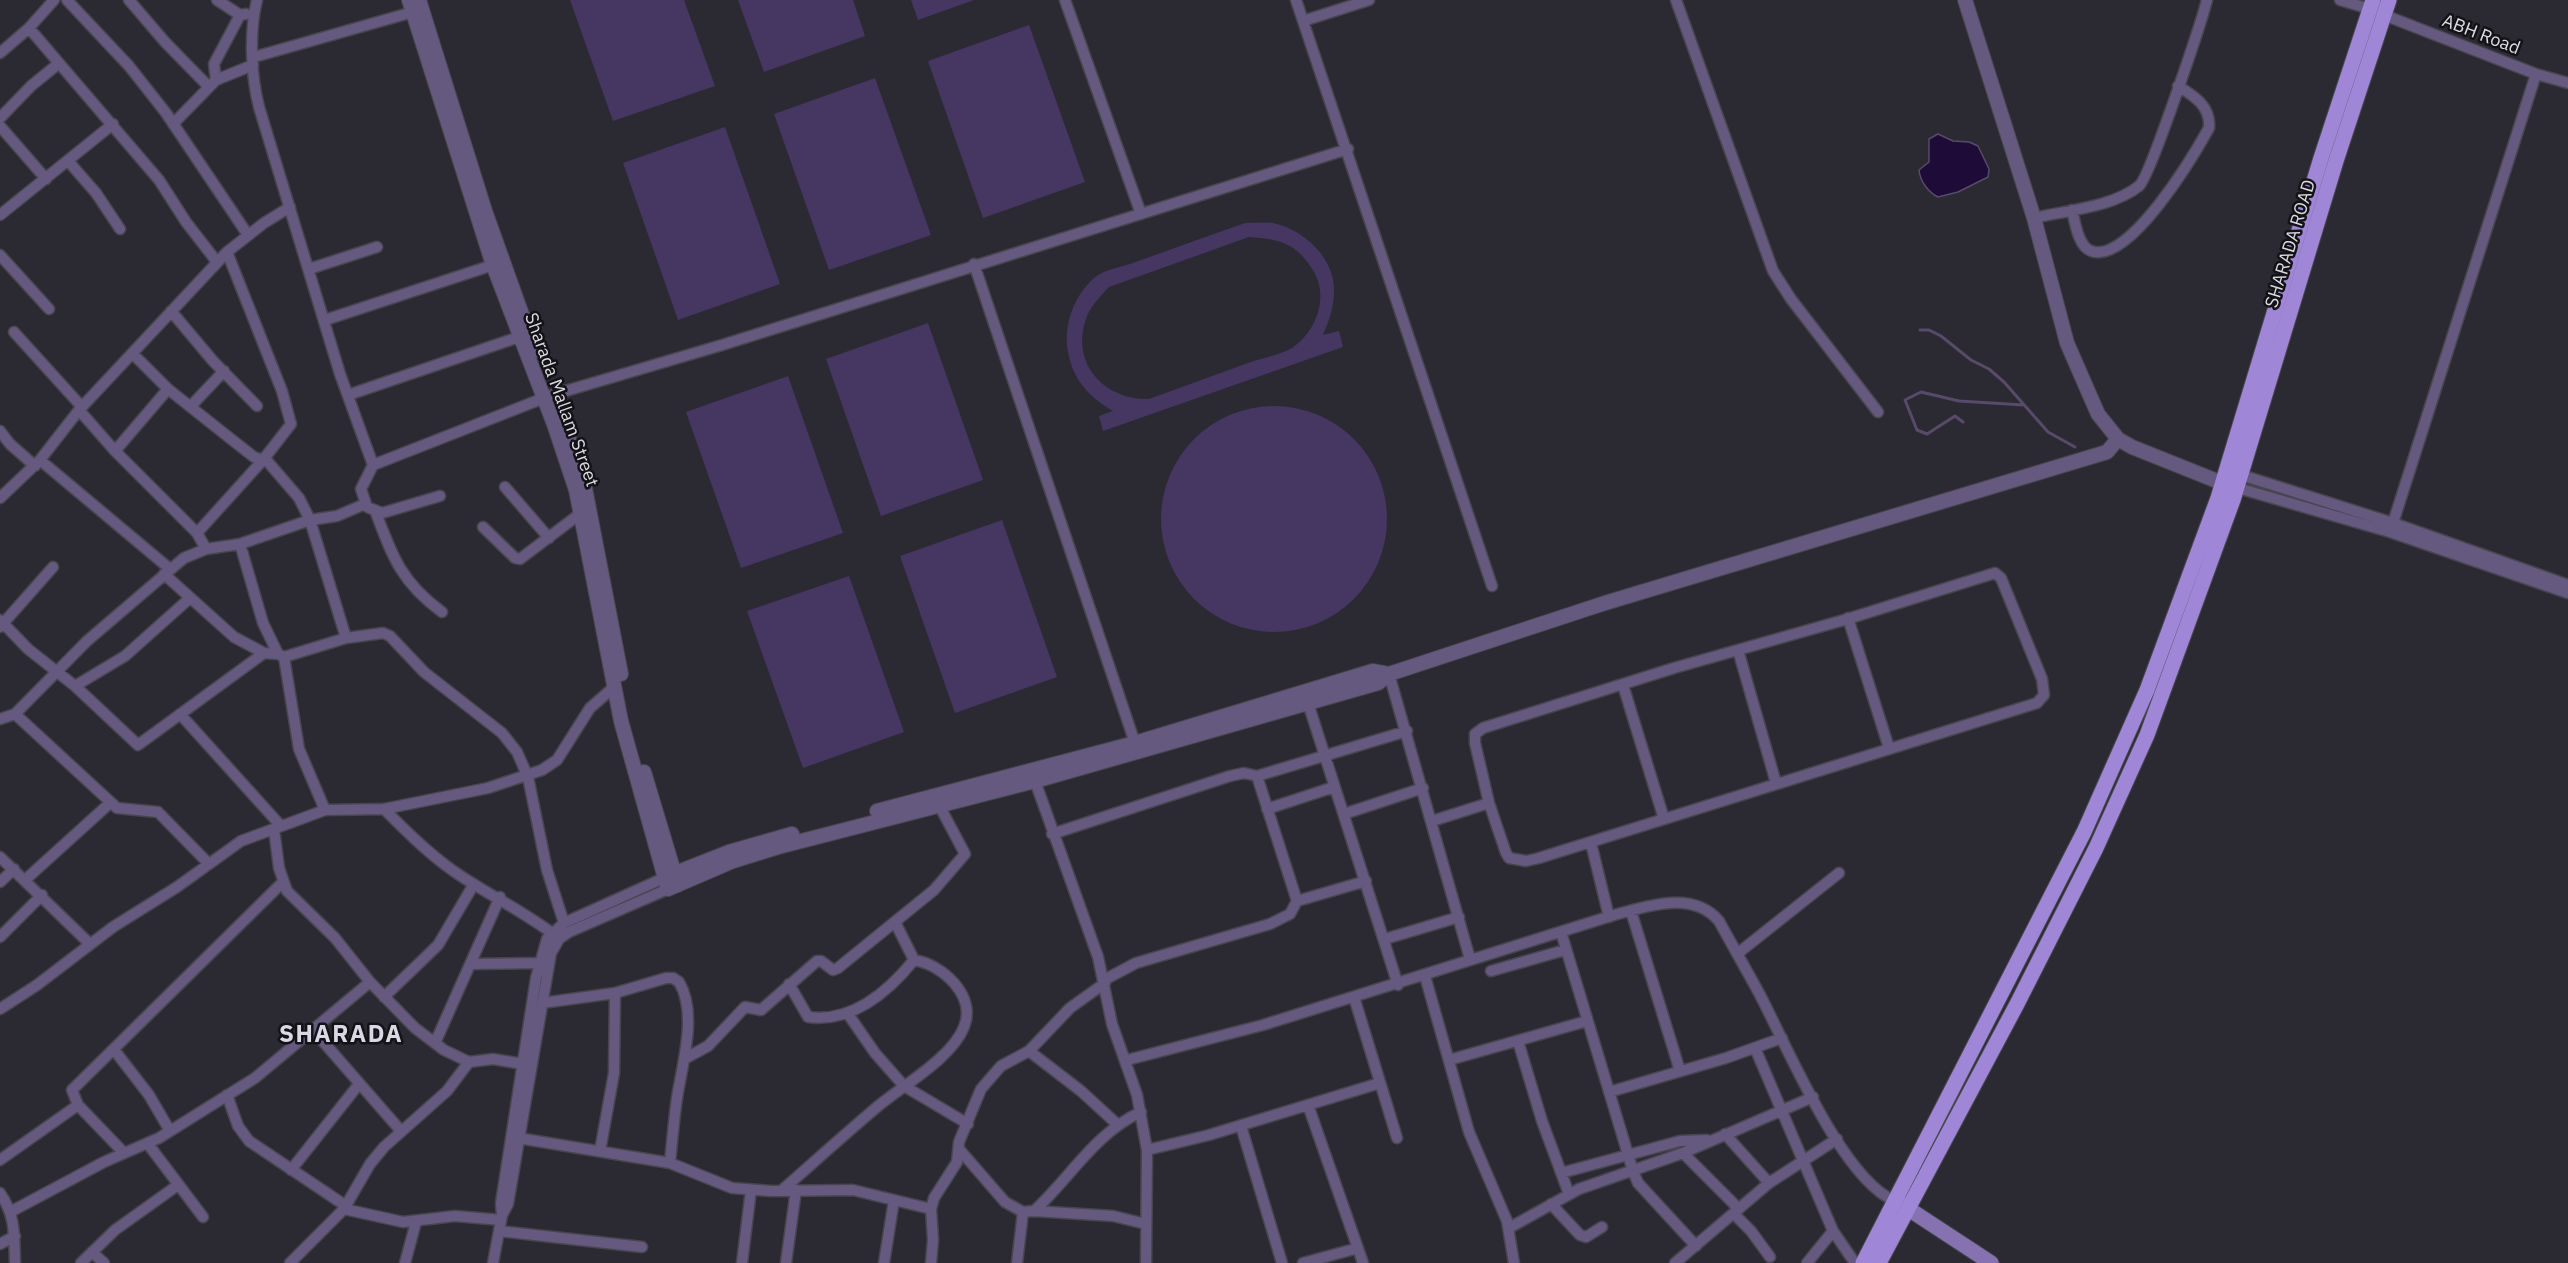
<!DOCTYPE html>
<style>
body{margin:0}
canvas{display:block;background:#2b2932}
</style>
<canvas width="2568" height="1263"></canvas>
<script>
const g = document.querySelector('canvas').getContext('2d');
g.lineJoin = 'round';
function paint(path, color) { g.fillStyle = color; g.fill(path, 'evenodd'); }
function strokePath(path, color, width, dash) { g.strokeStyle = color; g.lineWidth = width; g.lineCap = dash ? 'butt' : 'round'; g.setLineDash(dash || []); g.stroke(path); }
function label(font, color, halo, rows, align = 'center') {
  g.font = font + ' "IBM Plex Sans",sans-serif'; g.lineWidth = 5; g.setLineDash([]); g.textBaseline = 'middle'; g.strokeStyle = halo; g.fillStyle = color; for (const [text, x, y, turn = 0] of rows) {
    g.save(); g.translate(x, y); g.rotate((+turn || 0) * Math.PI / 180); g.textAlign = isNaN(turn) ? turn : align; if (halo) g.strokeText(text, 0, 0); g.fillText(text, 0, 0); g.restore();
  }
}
paint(new Path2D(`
 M570 0H684L715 86 613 121Z
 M738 0H853L865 36 764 72Z
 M911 0H974L918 20Z
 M1029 25 1085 182 983 218 928 61Z
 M875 78 931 235 829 270 774 114Z
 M725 127 780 284 678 320 623 163Z
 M1245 223C1254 223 1264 222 1273 223 1303 229 1335 258 1334 291 1334 307 1329 321 1323 335L1339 331 1343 347 1103 431 1099 416 1113 411C1089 397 1073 380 1068 352 1063 325 1074 296 1094 278 1103 270 1121 267 1133 263 1170 250 1207 236 1245 223ZM1249 237C1280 239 1297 243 1314 272 1329 298 1316 332 1292 348 1280 355 1262 358 1248 363 1215 375 1182 387 1149 399 1106 400 1072 366 1085 322 1089 307 1099 298 1109 287Z
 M928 323 983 480 881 516 826 359Z
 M788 376 843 533 741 568 686 412Z
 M1161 519a113 113 0 1 1 226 0a113 113 0 1 1-226 0Z
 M1002 520 1057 677 955 713 900 556Z
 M849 576 904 732 803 768 747 611Z`), '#453662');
const water = new Path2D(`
 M1938 134 1953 141 1969 142 1978 146 1989 169 1988 177 1958 192 1938 197C1928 192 1920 181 1919 170L1929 162V139Z`);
paint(water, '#1e0b37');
strokePath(water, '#574a6a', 1.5);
strokePath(new Path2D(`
 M1920 330H1929L1941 336 1971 360 1989 369 2004 382 2048 432 2075 447
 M1963 422 1955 416 1927 434 1917 430 1905 400 1921 392 1959 401 2024 405`), '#574a6a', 3);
const minor = new Path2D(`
 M67 0 129 66 166 113 248 235
 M129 0 165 42 209 87
 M217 0 240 15 246 14
 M257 0C249 32 251 76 259 107L340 374 373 465
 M1065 0 1141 214
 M1296 0 1492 586
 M1676 0 1773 271 1791 299 1878 412
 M2340 0 2370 9
 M2384 15 2536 74 2568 83
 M1303 21 1369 0
 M29 28 159 180 186 222 217 262
 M0 53 29 28 54 0
 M254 57 413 12
 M216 80 214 64 240 15
 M0 118 31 86 58 64
 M173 124 216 80 253 65
 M0 126 46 179
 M69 162 96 193 120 229
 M2072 210C2075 222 2078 246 2091 251 2129 265 2194 155 2209 128 2211 106 2194 96 2178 86
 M0 215 113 124
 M2034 218C2067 210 2111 208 2139 186 2150 177 2201 23 2207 0
 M0 255 49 309
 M974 264 1135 743
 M309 269 377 247
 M171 311 213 361 257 406
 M325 320 493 265
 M14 332 82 407
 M133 354 168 389 231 439 254 457 268 462 299 498 310 520 346 638
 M348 395 519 337
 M552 395 722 345 1348 149
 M191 406 224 371
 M79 410 115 451 197 533 206 549
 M0 431 10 444 35 466
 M115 451 168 389
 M40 460 170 569
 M2235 473 2393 523 2568 585
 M2231 486 2390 532 2568 593
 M505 487 549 538
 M440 496 382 513 367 507 361 489 373 465 544 398
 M0 498 40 460 79 410 227 252 264 223 290 207
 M376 513C393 558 402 583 442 612
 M2393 523 2536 74
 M483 527 515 558 520 559 581 513
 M197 533 263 460 291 424 282 391 227 252
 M240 544 263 623 278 654
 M1995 573 2001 578 2042 679 2044 695 2037 703 1539 858 1526 861 1509 858 1506 853 1489 803 1475 743V734L1483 728 1674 668 1844 620Z
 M164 574 234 637 264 653 278 654 284 657 346 638 383 633 390 636 424 672 502 733 517 752 528 777 547 870 564 923
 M1848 618 1889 748
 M0 620 28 649 75 686 138 745 264 653
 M0 627 53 567
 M1738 650 1776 783
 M284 657 299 749 325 810
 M1389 674 1470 959
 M1623 685 1664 819
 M75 686 125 656 190 598
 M1308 703 1398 985
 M15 714 117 808 158 812 209 864
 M180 714 281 826
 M0 719 15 714 87 641 184 558 206 549 240 544 310 520 337 516 365 504
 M1035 781 1098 957 1112 1024 1137 1095 1147 1150 1146 1263
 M384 809C406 831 427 852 452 870 486 894 524 911 557 937
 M1267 809 1334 787
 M1344 814 1423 788
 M1432 821 1489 803
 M274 829 279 868 287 891 335 938 370 982 415 1028 444 1050 469 1062 493 1059 523 1064
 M1052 834 1230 776 1244 773 1257 776 1407 731
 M1591 843 1609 917
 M0 857 90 944
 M25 880 110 803
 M0 882 14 869
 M1297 901 1366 881
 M1631 911 1680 1071
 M1561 932 1633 1171 1638 1183 1696 1246
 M0 937 42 895
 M1385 939 1459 917
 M1737 954 1839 873
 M472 964 539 963
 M1491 971 1565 950
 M1425 976 1469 1132 1507 1221 1514 1263
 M1104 980 1136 963 1270 924 1290 914 1297 901 1257 776
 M789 984 808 1017C851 1023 888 992 914 960L895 922
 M384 997 438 945 474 884
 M1354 997 1397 1138
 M542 1003 615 993 666 978H673L679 982C698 1013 682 1065 677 1098 674 1119 672 1141 670 1163
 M0 1009 37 985 113 927 177 887 241 841 325 810 384 809 488 788 542 770 557 760 590 708 614 687
 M848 1014 875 1053 904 1086 968 1124
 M313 1030 401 1131
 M1518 1041 1542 1121 1569 1194
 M435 1043 500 897
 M1755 1048 1833 1231 1855 1263
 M115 1051 149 1095 170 1131
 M1029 1051 1081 1091 1118 1125
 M686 1058 708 1046 745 1007 761 1010 817 961H821L833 970 838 968 934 890 965 854 939 805
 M1127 1060 1263 1025 1614 915C1648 906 1693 890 1719 921 1732 945 1746 969 1759 993 1786 1044 1842 1180 1895 1201
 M1449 1060 1587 1021
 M1609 1092 1726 1058 1782 1038
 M227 1095 238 1126 249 1141 346 1206
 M1308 1105 1363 1263
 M1241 1126 1282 1263
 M1725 1134 1769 1183
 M512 1137 670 1163 732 1188 771 1191 853 1190 931 1209
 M148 1144 203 1217
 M959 1149 1005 1202 1023 1212
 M1147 1150 1209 1135 1380 1083
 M600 1151 614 1073 615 993
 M124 1153 78 1105 72 1090 283 882
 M1683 1153 1739 1209
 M0 1160 78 1105
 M291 1170 359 1084
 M1561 1173 1680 1141 1707 1140
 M781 1191C813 1163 845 1134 877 1107 902 1086 952 1058 964 1027 977 996 942 964 914 960
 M0 1193C16 1216 14 1236 15 1263
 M1551 1204 1580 1235 1586 1237 1602 1227
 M344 1209 403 1222 455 1216 501 1220
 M12 1211 104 1162 159 1138 255 1078 370 982
 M1034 1211 1113 1216 1146 1224
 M1734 1214 1751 1231 1770 1257
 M502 1215 501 1203 536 978 547 939 564 923 664 878
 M1509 1228 1579 1189 1683 1153 1813 1097
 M499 1231 642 1247
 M0 1244 15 1236
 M92 1252 104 1263
 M81 1263 115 1230 178 1185
 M290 1263 344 1209 370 1164 384 1147 447 1091 469 1062
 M405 1263 416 1222
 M493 1263 502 1215 508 1204 551 953 559 939 569 932 668 889
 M742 1263 751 1190
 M786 1263 796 1190
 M884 1263 894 1200
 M931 1263 933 1240 931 1209 934 1198 957 1162 959 1142 981 1089 1001 1066 1029 1051 1070 1008 1105 983
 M1017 1263 1023 1212 1034 1211C1069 1179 1096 1132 1141 1112
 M1303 1263 1358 1248
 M1675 1263 1769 1183 1837 1139
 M1807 1263 1833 1231`);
const tertiary = new Path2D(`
 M409 0 493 265 555 427 576 490 621 721 668 889 733 861 778 847 1035 781 1378 683 1389 674 1605 603 2107 452 2118 439
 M419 0 485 211 535 351
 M1965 0 2034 218 2067 343 2098 414 2118 439 2132 447 2222 483
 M563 422 583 478 621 674
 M644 772 678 885
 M877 811 1135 743 1373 671 1389 674
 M668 876 729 852 792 834`);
const secondary = new Path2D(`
 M1898 1202 1991 1263`);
const primary = new Path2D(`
 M1863 1263 2084 832 2147 690 2218 498 2321 158 2373 0
 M1879 1263 2017 1004 2096 848 2147 735 2233 500 2336 161 2389 0`);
strokePath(minor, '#47464e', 13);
strokePath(tertiary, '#47464e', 16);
strokePath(secondary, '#47464e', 17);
strokePath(primary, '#47464e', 17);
strokePath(minor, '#655980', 10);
strokePath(tertiary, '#655980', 14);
strokePath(secondary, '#8772b1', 15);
strokePath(primary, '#a086d6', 15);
label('18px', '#dddce2', '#131216', [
 ["ABH Road",2481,35,21],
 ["SHARADA ROAD",2291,244,-73],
 ["Sharada Mallam Street",561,400,70]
]);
g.letterSpacing = '1.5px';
label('bold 24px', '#dbd8e5', '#131216', [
 ["SHARADA",341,1035]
]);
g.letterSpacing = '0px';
</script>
